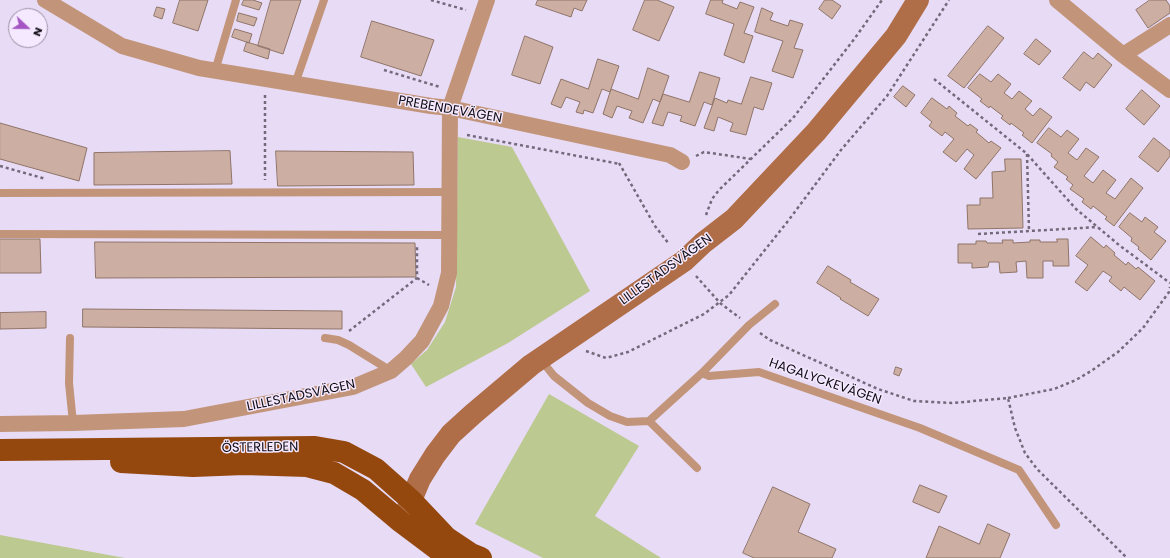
<!DOCTYPE html>
<meta charset="utf-8">
<style>
body{margin:0}
#map{position:relative;width:1170px;height:558px;overflow:hidden;background:#e8dbf6;font-family:Poppins,sans-serif}
canvas{display:block}
.north{position:absolute;left:8px;top:8px;width:40px;height:40px;box-sizing:border-box;background:#f4e9ff;border:1px solid #9890a1;border-radius:50%;rotate:112deg;font-size:11px;font-weight:700;line-height:16px;text-align:center;color:#0f0b13}
.north::after{content:'';display:block;margin:auto;width:14px;height:18px;background:#a554c4;clip-path:polygon(50% 0,100% 100%,50% 72%,0 100%)}
</style>
<div id="map">
<canvas width="1170" height="558"></canvas>
<div class="north">N</div>
</div>
<script>
const g = document.querySelector('canvas').getContext('2d');
g.lineJoin = 'round';
function paint(path, color) { g.fillStyle = color; g.fill(path, 'evenodd'); }
function strokePath(path, color, width, dash) { g.strokeStyle = color; g.lineWidth = width; g.lineCap = dash ? 'butt' : 'round'; g.setLineDash(dash || []); g.stroke(path); }
function label(font, color, halo, rows, align = 'center') {
  g.font = font + ' Poppins,sans-serif'; g.lineWidth = 3; g.setLineDash([]); g.textBaseline = 'middle'; g.strokeStyle = halo; g.fillStyle = color; for (const [text, x, y, turn = 0] of rows) {
    g.save(); g.translate(x, y); g.rotate((+turn || 0) * Math.PI / 180); g.textAlign = isNaN(turn) ? turn : align; if (halo) g.strokeText(text, 0, 0); g.fillText(text, 0, 0); g.restore();
  }
}
paint(new Path2D(`
 M458 137 512 147 590 291 508 343 426 387 411 364 427 350 445 322 456 287Z
 M549 394 639 446 595 516 661 558H543L475 524Z
 M0 535 125 558H0Z`), '#bcc990');
const building = new Path2D(`
 M180 0H208L198 31 173 23Z
 M244 0H253L262 3 259 10 242 5Z
 M271 0H301L283 54 258 46Z
 M538 0H587L582 11 574 8 571 17 536 5Z
 M645 0H657L674 7 659 41 633 30Z
 M711 0H723L722 3 737 9 740 2 754 7 744 33 753 36 744 63 724 55 734 24 706 14Z
 M825 0H832L841 6 832 19 819 9Z
 M1150 0H1166L1170 6V13L1148 28 1136 10Z
 M157 7 165 9 162 19 154 16Z
 M762 8 773 13 770 20 788 26 790 20 803 24 794 48 803 50 793 78 772 71 783 41 755 32Z
 M239 13 257 18 254 26 237 21Z
 M372 21 434 40 421 76 361 57Z
 M988 26 1004 38 964 88 948 76Z
 M235 29 252 34 249 43 232 37Z
 M525 36 553 47 540 84 512 75Z
 M1036 39 1051 51 1039 65 1024 54Z
 M247 42 270 49 268 59 244 51Z
 M1084 52 1093 59 1098 53 1112 65 1094 88 1086 82 1080 91 1063 78Z
 M598 59 619 66 610 92 602 89 593 113 584 110 583 114 576 112 580 102 566 97 561 108 551 104 561 79 588 89Z
 M648 68 669 76 660 102 653 99 643 123 629 118 632 111 617 106 612 118 603 114 611 89 638 99Z
 M700 72 720 78 712 105 704 102 695 126 680 121 682 116 668 112 663 126 652 123 663 94 689 102Z
 M980 74 991 82 998 74 1011 84 1004 93 1012 99 1019 91 1032 101 1025 109 1033 116 1040 108 1052 117 1032 143 1022 135 1024 133 1011 123 1010 125 1001 118 1003 116 990 106 989 108 980 101 982 99 968 88Z
 M751 77 772 83 763 110 754 107 746 135 730 131 733 123 718 117 714 131 704 128 715 98 727 103 728 100 741 104Z
 M903 86 915 95 906 107 894 97Z
 M1142 90 1160 106 1144 125 1126 109Z
 M932 98 947 109 949 106 957 113 955 116 968 126 970 124 978 130 976 132 989 143 991 141 1001 148 976 179 964 169 974 155 967 149 956 162 943 152 954 139 945 132 942 136 929 126 932 122 921 113Z
 M0 123 87 148 79 181 0 159Z
 M1049 128 1061 137 1067 130 1079 139 1068 153 1077 160 1086 148 1099 157 1084 176 1093 183 1103 170 1116 180 1106 193 1115 199 1131 178 1143 188 1114 226 1105 219 1107 217 1093 206 1091 209 1082 202 1084 199 1070 189 1073 185 1066 179 1068 177 1054 167 1058 162 1051 156 1052 154 1037 143Z
 M1154 138 1170 151V156L1158 172 1139 157Z
 M230 151 232 184 94 185V153Z
 M276 151 413 152 414 185 278 186Z
 M1005 159H1021L1023 228 968 229 967 205H980V198H993L992 172 1005 171Z
 M1130 213 1142 222 1145 217 1158 227 1154 232 1166 241 1151 260 1138 249 1139 247 1131 241 1132 238 1119 227Z
 M1091 237 1104 248 1106 245 1115 253 1114 255 1126 265 1128 262 1136 269 1138 267 1155 281 1140 300 1124 287 1121 291 1109 281 1112 277 1103 271 1087 291 1075 282 1088 265 1076 256Z
 M0 239H40L41 273H0Z
 M1057 239H1068L1069 266H1053V261H1043V278H1027L1026 261 1016 262 1017 272 1000 273 999 262H989L988 267 972 268V263H958V244H976V241H986L987 243H1003L1002 240H1013V243L1030 242V240H1040V242H1057Z
 M95 242 415 243 416 277 96 278Z
 M828 266 851 280 850 282 879 299 868 316 840 299 841 298 817 283Z
 M83 309 342 311V329L83 327Z
 M46 312V328L0 329V313Z
 M896 367 902 369 899 376 894 374Z
 M920 485 947 496 939 513 913 502Z
 M773 487 810 504 798 532 836 549 832 558H754L743 553Z
 M988 524 1010 534 1000 558H926L939 526 979 544Z`);
paint(building, '#ccafa2');
strokePath(building, '#8f7468', 1);
strokePath(new Path2D(`
 M431 0 466 10
 M384 70 440 87
 M934 79 1026 153 1076 209 1119 245 1170 283
 M265 95V180
 M467 135 620 164
 M1027 154 1029 231
 M696 156 704 152 751 159
 M619 163 655 226 669 244
 M0 166 46 179
 M706 215 712 199 719 190 793 118 855 38 882 0
 M978 234 1098 227
 M696 276 720 303 740 318
 M417 278 429 285
 M349 331 417 278V247
 M760 333 770 340 878 389 914 401 952 403 1008 398 1015 428 1025 453 1037 469 1127 558
 M586 351 606 358 628 352 704 314 729 295 788 221 841 150 887 96 949 0
 M1008 398 1054 389 1076 380 1091 371 1118 352 1143 328 1169 292 1170 287`), '#726a7b', 2.5, [3, 3]);
strokePath(new Path2D(`
 M215 71 236 0
 M295 84 324 0
 M0 193 450 192
 M0 234 449 235
 M70 338 69 383 73 423
 M325 338 338 340 349 345 391 371
 M541 360 554 376 588 403 610 416 627 422 649 421 702 373 709 376 759 372 920 428 1019 470 1056 525
 M702 373 749 325 775 304
 M649 421 697 468`), '#c2957b', 8);
strokePath(new Path2D(`
 M45 0 122 46 199 68 431 106 450 108 670 155 682 162
 M1057 0 1123 55 1170 90
 M1123 55 1170 25
 M0 424 73 423 184 419 353 387 391 371 406 358 422 341 441 306 449 273 450 108 487 0`), '#c2957b', 16);
strokePath(new Path2D(`
 M404 517 420 479 435 455 451 434 473 414 531 365 684 261 703 243 734 219 816 132 896 36 918 0`), '#af6e47', 22);
strokePath(new Path2D(`
 M0 450 315 447 344 452 376 469 412 501 447 538 471 554 481 558
 M121 462 193 466 244 464 307 466 334 473 363 490 401 522 441 552 453 558`), '#94480e', 22);
label('13px', '#0f0b13', '#f4e9ff', [
 ["PREBENDEVÄGEN",450,110,10],
 ["LILLESTADSVÄGEN",666,270,-36],
 ["HAGALYCKEVÄGEN",825,382,19],
 ["LILLESTADSVÄGEN",301,396,-12],
 ["ÖSTERLEDEN",260,448,-1]
]);
</script>
